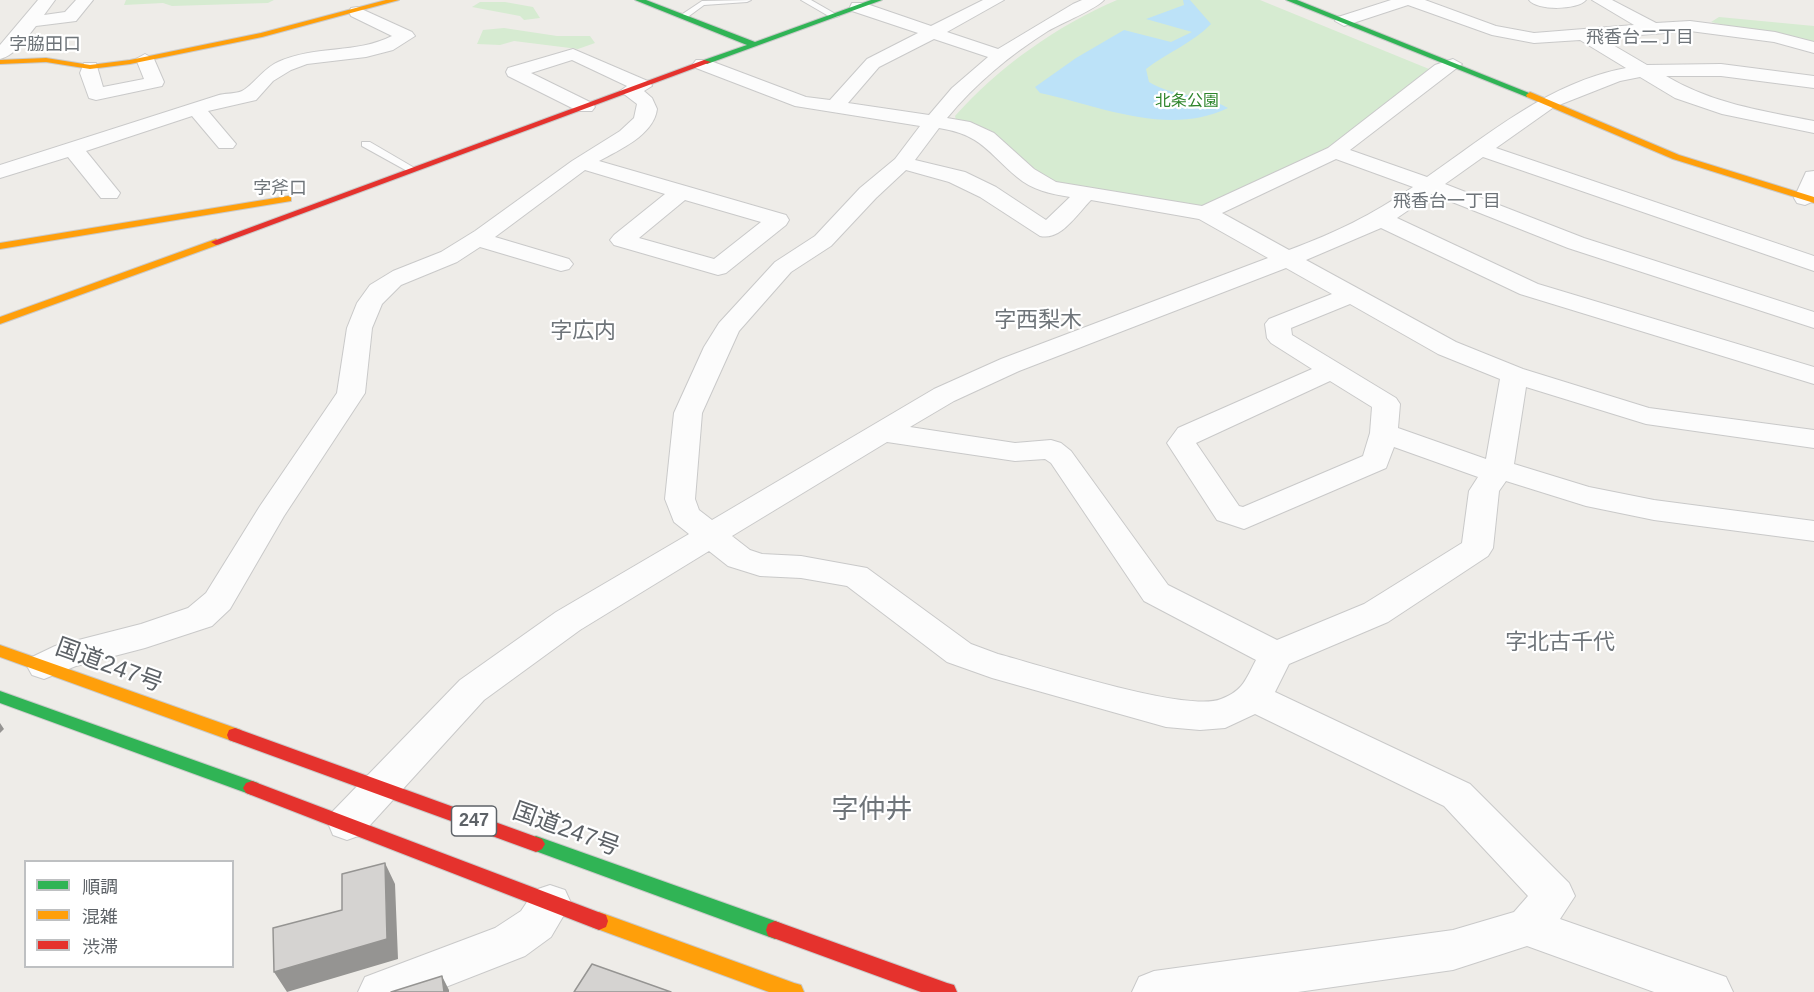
<!DOCTYPE html>
<meta charset="utf-8">
<style>
body{margin:0}
#map{position:relative;width:1814px;height:992px;overflow:hidden;background:#eeece8;font-family:Helvetica,"Noto Sans JP",sans-serif}
canvas{display:block}
.legend{position:absolute;left:24px;top:860px;width:210px;height:108px;box-sizing:border-box;background:#fff;border:2px solid #bec0c2;margin:0;padding:8px 10px;list-style:none;font-size:18px;color:#5d6267}
.legend li{display:flex;align-items:center;gap:12px;height:30px}
.legend b{width:30px;border:2px solid #bec0c2}
</style>
<div id="map">
<canvas width="1814" height="992"></canvas>
<ul class="legend">
<li><b style="height:8px;background:#30b455"></b>順調</li>
<li><b style="height:8px;background:#ff9f0a"></b>混雑</li>
<li><b style="height:8px;background:#e5322d"></b>渋滞</li>
</ul>
</div>
<script>
const g = document.querySelector('canvas').getContext('2d');
g.lineJoin = 'round';
function paint(path, color) { g.fillStyle = color; g.fill(path, 'evenodd'); }
function strokePath(path, color, width, dash) { g.strokeStyle = color; g.lineWidth = width; g.lineCap = dash ? 'butt' : 'round'; g.setLineDash(dash || []); g.stroke(path); }
function label(font, color, halo, rows, align = 'center') {
  g.font = font + ' Helvetica,"Noto Sans JP",sans-serif'; g.lineWidth = 4.5; g.setLineDash([]); g.textBaseline = 'middle'; g.strokeStyle = halo; g.fillStyle = color; for (const [text, x, y, turn = 0] of rows) {
    g.save(); g.translate(x, y); g.rotate((+turn || 0) * Math.PI / 180); g.textAlign = isNaN(turn) ? turn : align; if (halo) g.strokeText(text, 0, 0); g.fillText(text, 0, 0); g.restore();
  }
}
paint(new Path2D(`
 M126 0H274L268 3 172 6 163 3 124 5Z
 M1117 0H1260L1429 69 1328 149 1201 208 1064 187 1038 175 992 131 956 120 955 116C999 67 1056 26 1117 0Z
 M480 2H505L533 7 540 18 524 20 520 16 472 7Z
 M1719 17 1814 26V45L1711 22Z
 M504 28 557 36H590L595 43 578 49 514 41 500 45 477 44 483 30Z`), '#d6ebd1');
paint(new Path2D(`
 M1183 0H1190L1211 24C1193 43 1166 53 1146 69L1149 82C1175 98 1203 93 1228 108 1168 137 1100 106 1040 93L1035 87 1076 58 1124 30 1171 42 1192 32 1146 19 1184 5Z`), '#bce2f8');
const lane = new Path2D(`
 M751 0 747 2 704 5 685 19 678 17 702 1Z
 M801 0H811L839 16 832 18Z
 M362 142H370L418 170 409 172 362 146Z`);
const street = new Path2D(`
 M38 0H55L44 15 65 12 76 0H93L76 21 36 26C26 38 16 55 0 59V45Z
 M983 0H1004L947 32 998 49 1073 4 1082 0H1104C1098 8 1060 24 1048 31 1010 55 976 83 947 118L970 122 994 133 1034 169 1056 182 1202 206 1328 148 1435 65 1453 59 1462 64 1350 150 1427 177C1489 134 1550 82 1626 68L1580 40 1534 43 1492 35 1408 5 1344 26 1335 21 1338 17 1391 0H1425L1496 26 1534 33 1634 25 1592 0H1612L1656 23 1690 21 1775 32 1814 42V53L1774 42 1690 31 1601 38 1647 65 1721 64 1814 76V88L1721 76H1666C1711 103 1762 111 1814 121V133L1722 114 1675 98 1640 77 1620 81 1554 107 1496 148 1814 256V271L1483 157 1445 184 1584 238 1814 312V328L1568 248 1432 194 1397 218 1538 284 1814 367V384L1520 294 1381 228 1306 260 1456 342 1523 369 1649 408 1814 430V448L1646 424 1526 387 1514 464 1589 487 1654 500 1814 521V541L1654 520 1586 506 1506 481 1499 491 1493 548 1488 556 1388 622 1289 664 1275 692 1470 784 1569 883 1575 896 1560 919 1726 977 1733 992H1654L1527 946 1453 970 1298 992H1132L1139 977 1154 971 1453 930 1514 912 1528 896 1444 806 1255 714 1225 728 1200 730 1166 727 992 678 947 662 847 586 801 578 760 576 728 566 709 551 580 630 484 700 361 835 347 840 333 835 328 823 333 811 460 680 556 612 689 534 674 522 665 499 674 413 704 347 719 323 775 262 815 236 860 188 895 159 920 126 795 106 696 68 693 64 696 60H708L806 97 830 100 867 59 918 33 852 11 850 7 852 3H864L931 26ZM934 39 988 57 952 88 929 115 848 103 879 67ZM939 128C982 135 987 152 1017 177 1032 190 1051 194 1070 197L1046 220 996 187 965 172 915 160ZM1336 159 1413 187C1370 216 1337 232 1289 250L1222 213ZM906 170 949 182 980 197 1040 236C1061 241 1077 214 1091 200L1199 219 1268 258 1001 359 934 389 712 520 699 510 695 499 702 413 739 331 791 272 831 246 876 198ZM1286 268 1332 294 1269 319 1265 324 1267 338 1271 343 1312 369 1178 428 1167 443 1217 520 1244 529 1386 468 1394 447 1478 477 1469 491 1462 543 1364 604 1277 640 1168 585 1071 451 1061 443 1051 440 1015 443 910 427 954 401 1019 371ZM1350 304 1438 354 1500 379 1486 459 1398 428 1400 404 1396 398 1292 335 1291 328ZM1330 381 1372 407 1370 433 1363 456 1243 507 1239 506 1196 443ZM887 442 1015 461 1045 459 1051 463 1144 601 1256 660C1246 679 1243 691 1221 699 1187 713 1040 665 998 654L971 644 867 568 801 556 762 554 750 550 732 536Z
 M1529 0H1586C1578 10 1537 11 1529 0Z
 M357 7 412 32 415 36 393 50 366 57 307 64 291 70 273 81 256 100 208 111 236 144 233 148H219L192 116 86 151 120 193 117 198H101L68 157 0 178V165L219 95C226 93 236 94 242 91 251 87 264 68 278 62 315 45 357 54 392 36L351 16 349 12 351 8Z
 M573 49 650 82 652 86 644 91 652 98 657 109C654 135 619 150 599 161L786 215 789 220 786 225 726 273 718 275 614 245 610 240 614 235 665 194 585 170 495 237 569 259 573 264 569 269 561 271 480 247 457 262 401 285 382 304 372 328 365 393 284 516 230 609 212 626 145 648 76 666 44 679 32 675 27 666 32 657 55 646 141 624 188 608 206 593 260 506 337 393 347 328 357 303 370 285 393 271 441 252 475 231 572 161 620 131 634 118 637 104 620 91 627 86 572 60 531 73 592 103 595 107 592 111H578L508 76 506 72 508 68ZM685 200 761 222 714 259 639 238Z
 M145 54 154 59 164 82 162 86 96 100 89 98 80 73 84 63H96L103 87 144 79 136 59Z
 M1814 171V201L1805 205 1797 203 1794 198 1806 172Z
 M550 885 565 890 571 903 551 937 525 956 433 992H358L365 977 495 928 521 911 535 890Z`);
const fast = new Path2D(`
 M635 0H646L755 42 871 0H882L707 64 703 62 704 60 747 45Z
 M1286 0H1297L1534 95 1527 97Z
 M0 691 258 783 261 788 258 793 252 795 0 703Z
 M536 836 775 921 782 924 784 930 782 936 775 939 530 849 527 844 530 839Z`);
const slow = new Path2D(`
 M386 0H399L262 37 130 64 90 69 46 62 0 64V60L46 58 90 65 130 60 261 33Z
 M1530 92 1679 155 1814 197V203L1673 159 1527 97 1526 95Z
 M288 196 291 197V201L0 249V243Z
 M216 239 221 242 220 244 0 324V317Z
 M0 645 241 730 243 735 241 740 235 742 0 657Z
 M599 912 794 983 801 985 804 992H769L592 927 590 921 592 915Z`);
const jam = new Path2D(`
 M704 60 711 62 220 244 216 245 211 242Z
 M235 728 542 839 545 844 542 849 536 852 229 740 227 735 229 730Z
 M252 781 606 915 608 921 606 927 599 930 246 793 243 788 246 783Z
 M775 921 947 983 954 985 957 992H921L768 936 766 930 768 924Z`);
strokePath(lane, '#c9c9c9', 2);
strokePath(street, '#c9c9c9', 2);
strokePath(fast, '#cacaca', 2);
strokePath(slow, '#cacaca', 2);
strokePath(jam, '#cacaca', 2);
paint(lane, '#fcfcfc');
paint(street, '#fcfcfc');
paint(fast, '#30b455');
paint(slow, '#ff9f0a');
paint(jam, '#e5322d');
paint(new Path2D(`
 M0 723 4 729 0 733Z
 M385 863 395 884 398 959 287 992 274 972 387 939Z
 M442 976 449 990V992H444Z`), '#959492');
const building = new Path2D(`
 M385 863 387 939 274 972 273 928 342 910V874Z
 M592 964 671 992H574Z
 M442 976 444 992H391Z`);
paint(building, '#d5d3d1');
strokePath(building, '#959492', 1.5);
label('16px', '#2f862d', '#fff', [
 ["北条公園",1187,102]
]);
label('18px', '#6e7479', '#fff', [
 ["飛香台二丁目",1640,38],
 ["飛香台一丁目",1447,202]
]);
label('18px', '#6e7479', '#fff', [
 ["字脇田口",45,45],
 ["字斧口",280,189]
]);
for (const [x, y, w] of [
 [474,821,45]
]) { const box = new Path2D(); box.roundRect(x - w / 2, y - 15, w, 30, 4.5); g.fillStyle = '#fff'; g.fill(box); strokePath(box, '#5d6267', 1.5); }
label('bold 18px', '#5d6267', null, [
 ["247",474,821]
]);
label('22px', '#6e7479', '#fff', [
 ["字西梨木",1038,321],
 ["字広内",583,332],
 ["字北古千代",1560,643]
]);
label('24px', '#5d6267', '#fff', [
 ["国道247号",109,666,20],
 ["国道247号",566,830,20]
]);
label('27px', '#6e7479', '#fff', [
 ["字仲井",872,811]
]);
</script>
